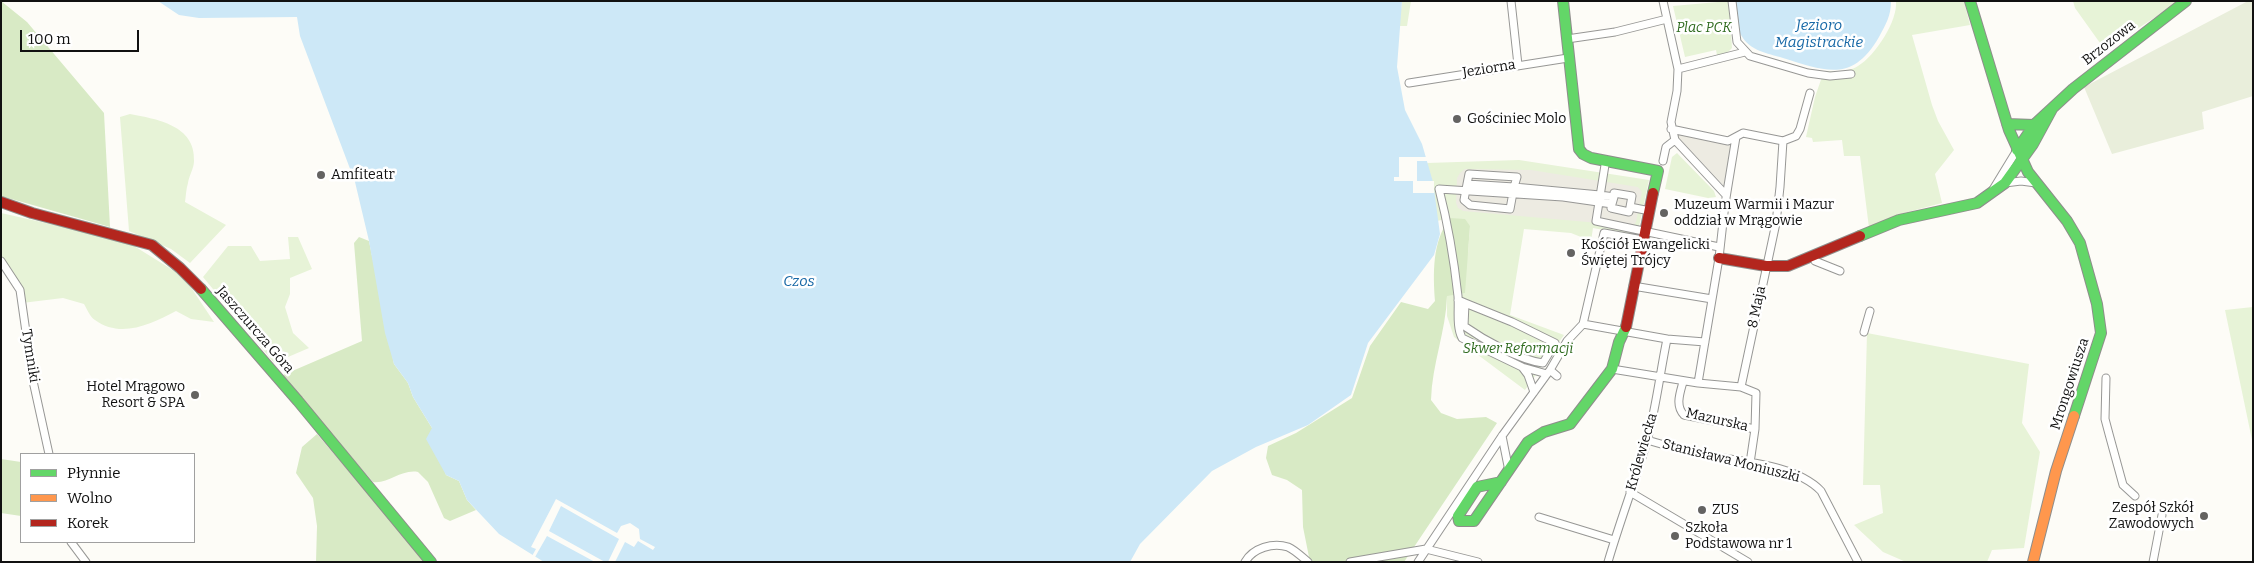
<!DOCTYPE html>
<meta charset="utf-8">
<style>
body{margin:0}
#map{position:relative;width:2254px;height:563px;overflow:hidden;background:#fdfcf7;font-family:Bitter,serif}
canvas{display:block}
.frame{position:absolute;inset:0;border:2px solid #111;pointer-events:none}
.legend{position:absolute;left:20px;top:453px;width:175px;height:90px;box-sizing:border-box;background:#fff;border:1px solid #a0a0a0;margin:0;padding:6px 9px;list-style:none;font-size:15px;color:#111}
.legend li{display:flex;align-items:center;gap:10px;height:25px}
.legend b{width:25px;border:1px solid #a0a0a0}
.scale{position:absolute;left:20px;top:30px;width:119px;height:22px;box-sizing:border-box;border:2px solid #111;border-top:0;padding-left:6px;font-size:15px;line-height:18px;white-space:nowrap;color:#111;-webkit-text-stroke:4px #fff;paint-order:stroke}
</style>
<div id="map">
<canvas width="2254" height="563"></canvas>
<div class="frame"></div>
<ul class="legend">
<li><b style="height:6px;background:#63d668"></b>Płynnie</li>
<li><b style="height:6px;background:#ff974d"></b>Wolno</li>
<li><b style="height:6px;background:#b3261e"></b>Korek</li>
</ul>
<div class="scale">100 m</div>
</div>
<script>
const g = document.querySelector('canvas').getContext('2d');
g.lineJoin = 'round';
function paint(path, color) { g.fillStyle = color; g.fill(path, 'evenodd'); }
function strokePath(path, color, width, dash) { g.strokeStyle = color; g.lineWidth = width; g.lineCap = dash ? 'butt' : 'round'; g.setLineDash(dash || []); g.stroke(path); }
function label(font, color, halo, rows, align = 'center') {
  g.font = font + ' Bitter,serif'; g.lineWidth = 5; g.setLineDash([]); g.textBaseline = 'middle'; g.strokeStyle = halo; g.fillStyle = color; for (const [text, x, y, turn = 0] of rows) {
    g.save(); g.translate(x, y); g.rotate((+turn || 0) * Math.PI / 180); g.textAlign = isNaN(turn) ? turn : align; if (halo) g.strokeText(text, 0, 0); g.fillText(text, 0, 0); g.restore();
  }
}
paint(new Path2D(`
 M1402 1H1411L1407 26H1399Z
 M1729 1 1732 48 1726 54 1717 55 1716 50 1685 57 1673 6Z
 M1896 1H1964L1970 25 1912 35 1932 105 1938 121 1954 150 1935 174 1942 203 1904 213 1869 228 1860 156H1844L1842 140 1813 142 1812 138 1806 137 1815 97 1824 71C1834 72 1849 72 1858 66 1875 56 1898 21 1896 1Z
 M2073 1H2180L2105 50 2075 8Z
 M130 114C156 119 196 125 194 161 194 168 189 176 188 183 186 189 186 196 185 202L226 225 190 263 171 249 129 231 120 117Z
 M1677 153 1714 191 1716 197 1708 198 1665 189 1672 157Z
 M1519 160 1649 180 1637 236 1593 228 1591 241 1571 233 1524 229 1510 315 1564 335 1525 390 1454 337 1447 316V296L1468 253 1470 226 1450 218 1437 221 1427 163Z
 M1 213 126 241 184 277 214 322 191 319 176 311C151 324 121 339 95 320 90 317 87 309 84 304L63 298 22 303 1 259Z
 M288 237H298L312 269 290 278V294L285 307 293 333 309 348 274 363 203 277 228 246H251L260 261 290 259Z
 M2253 307V439L2252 440 2225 310Z
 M1867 333 2029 364 2022 423 2040 452 2024 548 1992 550 1987 562H1906L1883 552 1854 525 1883 513 1880 485H1863Z`), '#e7f3d7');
paint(new Path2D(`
 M1 1 27 22 104 113 110 227 1 196Z
 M1450 218 1465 219 1470 226 1465 293 1447 296C1446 331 1432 364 1431 400L1441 413 1457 419 1486 417 1497 423 1404 562H1310L1303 527 1302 490 1287 480 1272 475 1266 458 1268 446 1296 433 1352 398 1370 346 1401 302 1428 309 1435 301C1433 274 1432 241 1450 218Z
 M359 237 369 241 394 364 408 383 413 397 432 428 446 475 459 481 467 500 476 510 450 521 444 518 428 482 418 472C401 469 389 484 373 482L322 423 283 375 362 341 354 243Z
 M317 434 426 562H316L317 526 313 498 296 473 302 447Z
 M1 459 21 462V516L1 513Z`), '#d8eac5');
paint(new Path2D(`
 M2248 1H2253V96L2202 112 2204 129 2112 154 2084 87Z`), '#e9eedb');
paint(new Path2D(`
 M1676 133 1731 146 1725 187 1677 136Z
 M1465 169 1531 170 1638 187 1642 192 1636 222 1633 226 1463 211 1458 208 1456 203 1457 178 1460 173Z`), '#edebe2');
paint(new Path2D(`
 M158 1H1402L1397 67 1405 110 1422 144 1433 182 1440 234 1434 255 1368 343 1351 395 1308 425 1256 447 1212 471 1140 544 1130 562H544L499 534 467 500 459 481 446 475 426 439 432 428 413 397 408 383 394 364 385 333 369 241 355 182 300 36 297 17 199 18 179 15Z
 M1736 1H1891C1891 16 1886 24 1879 37 1853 82 1827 72 1783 58 1767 53 1750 51 1741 35 1736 28 1736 10 1736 1Z`), '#cde8f7');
paint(new Path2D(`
 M1399 157H1429L1430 161H1417V181H1434V193H1413V181H1394V177H1399Z
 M556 499 617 533 621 526 630 523 639 529 640 539 655 547 653 550 638 541 634 547 625 542 615 562H608L619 539 561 506 549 531 605 562H595L547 536 535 557 532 556 536 549 531 547Z`), '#fdfcf7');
const street = new Path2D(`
 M1511 1 1518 65
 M1663 1 1678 69 1677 91 1671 122 1675 140 1726 195
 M1732 1 1737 42 1750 56 1808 73 1830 76 1851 74
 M1567 39 1615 32 1667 19
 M1678 69 1745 52
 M1409 83 1568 58
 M1671 129 1728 141 1743 133 1783 141
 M1783 141 1796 136 1800 129 1810 93
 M1663 161 1666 147 1675 140
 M1605 165 1596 221 1719 247
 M2005 183 2021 181 2036 183
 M1467 184 1469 174 1517 177 1514 187 1600 195 1614 197 1612 204
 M1467 184 1514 187 1510 209 1470 205 1464 200Z
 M1992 191 2017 150
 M1614 197V193L1632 196 1630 207
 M1 261 20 290 33 381 49 454
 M1815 261 1840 271
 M1633 286 1712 299
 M1458 300 1465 303 1512 322 1555 343 1543 363C1519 360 1484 340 1464 326L1465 303
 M1583 324 1604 233 1643 240
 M1583 324 1667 339 1705 342
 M1864 332 1870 311
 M1522 367 1547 374
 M1612 369 1698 383 1719 258 1725 204 1736 137
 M1550 370 1557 376
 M2106 378 2105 419 2109 434 2123 485 2135 496
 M1683 382C1680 393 1675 406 1684 415L1755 429
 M1698 383 1741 387 1756 393 1755 429 1750 463
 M1741 387 1776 223 1780 187 1783 141
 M1534 392 1528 375 1522 367 1462 338C1456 326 1459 310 1458 296 1454 260 1448 224 1439 189L1563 197 1612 204 1611 208 1629 212 1630 207 1650 211
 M1502 436 1509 471
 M1647 440C1664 445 1682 450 1700 454 1737 462 1794 463 1821 491L1858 562
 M1630 492 1748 562
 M1539 517 1614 540
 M71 542 86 562
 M1245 562C1253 548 1273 542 1288 547 1295 550 1302 557 1308 562
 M1350 562 1426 549 1478 562
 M1418 562 1502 436 1550 370 1567 341 1583 324
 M1608 562C1620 521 1635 482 1647 441 1656 408 1660 373 1667 339
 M2153 562 2162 515`);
const fast = new Path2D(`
 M1563 1 1579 149 1583 154 1591 158 1658 171 1653 193
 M1970 1 2009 130 2028 172 2067 221 2080 243 2097 304 2101 333 2074 416
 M2007 124 2034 125
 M2017 150 2034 125 2073 89 2186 1
 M1860 236 1899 220 1977 203 2005 183 2033 144 2052 109
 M201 289 298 401 431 562
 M1501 482 1477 487 1458 516 1459 521H1474L1528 442 1544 432 1570 424 1612 369 1619 342 1626 327`);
const slow = new Path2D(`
 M2033 562 2056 471 2074 416`);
const jam = new Path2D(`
 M1 202 32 213 152 245 180 268 201 289
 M1719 258 1766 266H1788L1860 236
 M1626 327 1653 193`);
strokePath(street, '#979795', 9);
strokePath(fast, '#8e8d8b', 12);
strokePath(slow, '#8e8d8b', 12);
strokePath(jam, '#8e8d8b', 12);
strokePath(street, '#fffffe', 7);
strokePath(fast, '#63d668', 10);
strokePath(slow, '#ff974d', 10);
strokePath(jam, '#b3261e', 10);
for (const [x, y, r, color] of [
 [1457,119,5,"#646362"],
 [321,175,5,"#646362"],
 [1664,213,5,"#646362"],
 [1571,253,5,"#646362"],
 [195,395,5,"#646362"],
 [1702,510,5,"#646362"],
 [2204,516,5,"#646362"],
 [1675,536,5,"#646362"]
]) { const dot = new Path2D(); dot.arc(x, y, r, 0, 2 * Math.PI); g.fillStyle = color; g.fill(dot); strokePath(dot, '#fff', 2); }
label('italic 14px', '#2f6b1f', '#fff', [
 ["Plac PCK",1704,28],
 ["Skwer Reformacji",1518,349]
]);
label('14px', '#111', '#fff', [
 ["Brzozowa",2109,43,-38],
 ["Jeziorna",1489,69,-9],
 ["8 Maja",1757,307,-78],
 ["Jaszczurcza Góra",255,330,49],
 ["Tymniki",30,356,81],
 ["Mrongowiusza",2070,384,-72],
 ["Mazurska",1717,420,13],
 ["Królewiecka",1642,452,-74],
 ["Stanisława Moniuszki",1731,461,14]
]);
label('14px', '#111', '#fff', [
 ["Gościniec Molo",1467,119],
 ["Amfiteatr",331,175],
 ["Muzeum Warmii i Mazur",1674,205],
 ["oddział w Mrągowie",1674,221],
 ["Kościół Ewangelicki",1581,245],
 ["Świętej Trójcy",1581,261],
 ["Hotel Mrągowo",185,387,"right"],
 ["Resort & SPA",185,403,"right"],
 ["Zespół Szkół",2194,508,"right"],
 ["Zawodowych",2194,524,"right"],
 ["ZUS",1712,510],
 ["Szkoła",1685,528],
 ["Podstawowa nr 1",1685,544]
], 'left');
label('italic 15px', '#1768a6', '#fff', [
 ["Jezioro",1819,26],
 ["Magistrackie",1819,43],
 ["Czos",799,282]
]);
</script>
